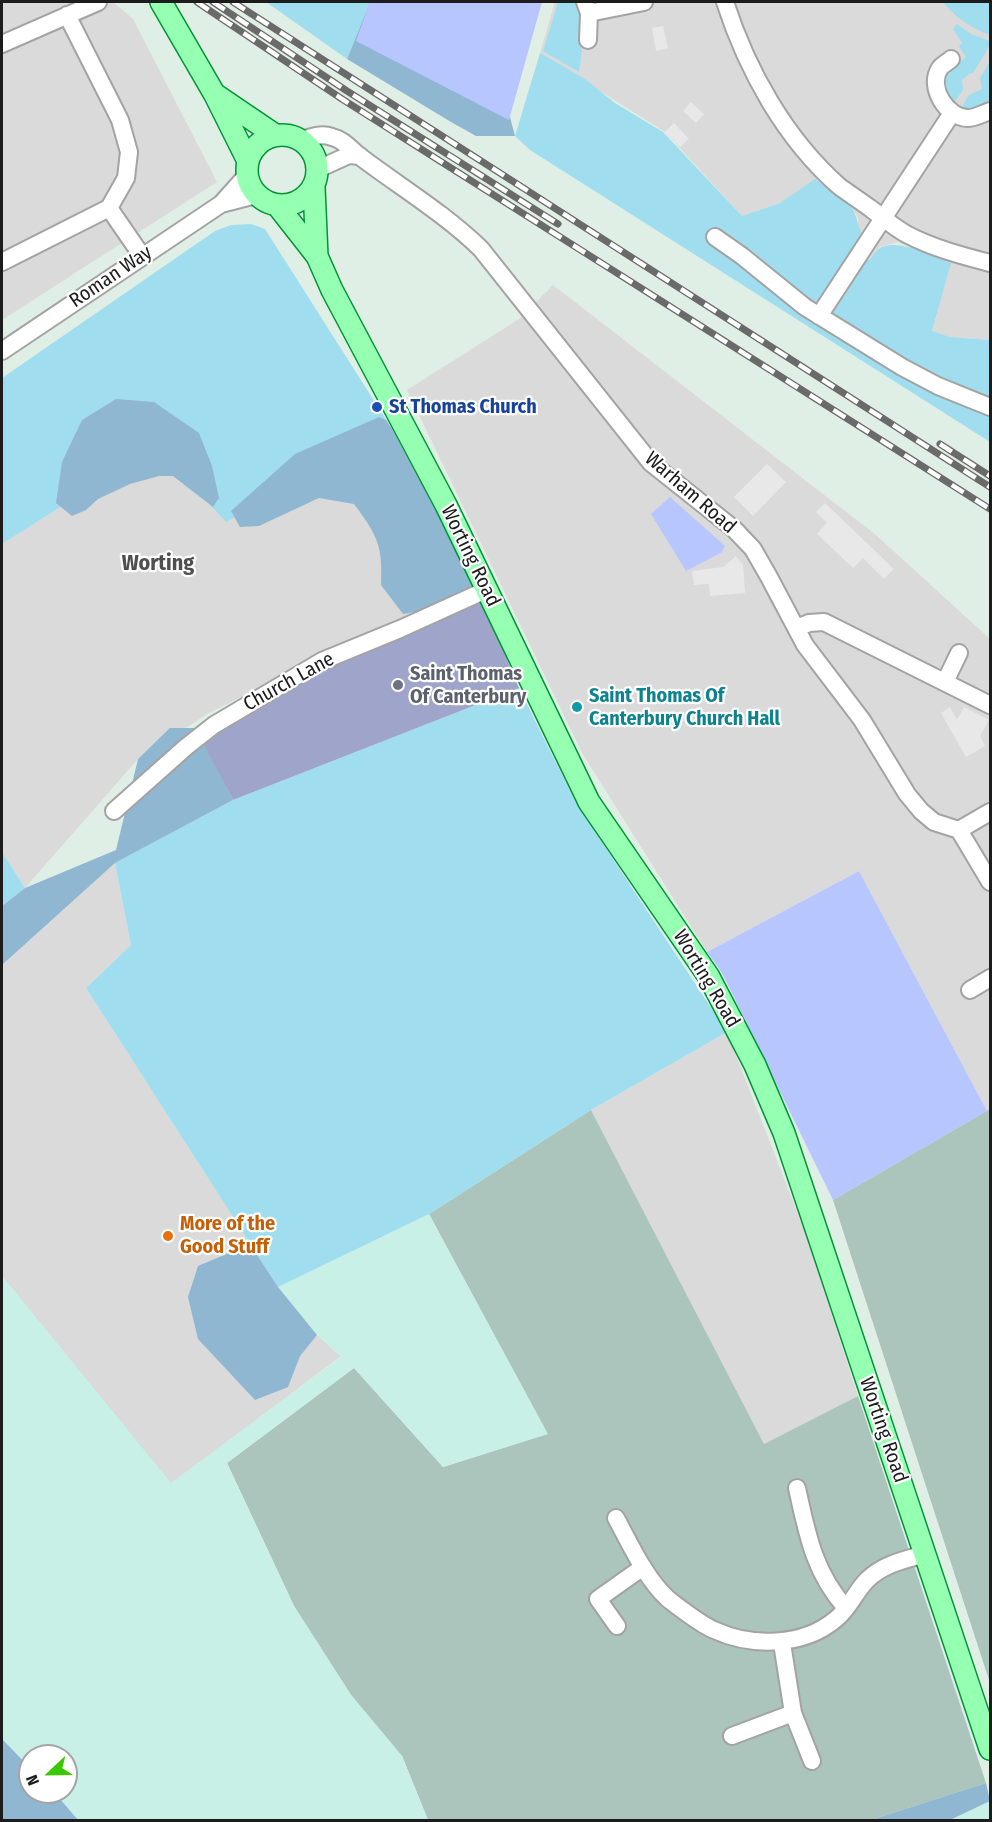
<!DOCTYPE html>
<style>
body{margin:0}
#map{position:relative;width:992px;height:1822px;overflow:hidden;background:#e0efe5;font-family:"Fira Sans Condensed",sans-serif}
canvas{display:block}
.frame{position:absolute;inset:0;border:3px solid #1c1c1c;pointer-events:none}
.north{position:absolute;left:18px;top:1744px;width:60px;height:60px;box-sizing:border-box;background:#fff;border:2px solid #a4a4a4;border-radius:50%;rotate:248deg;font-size:16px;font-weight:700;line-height:24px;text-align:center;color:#1c1c1c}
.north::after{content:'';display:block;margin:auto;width:21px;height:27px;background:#3ac800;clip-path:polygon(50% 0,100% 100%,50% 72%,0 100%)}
</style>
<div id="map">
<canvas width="992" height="1822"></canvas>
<div class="frame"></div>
<div class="north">N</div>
</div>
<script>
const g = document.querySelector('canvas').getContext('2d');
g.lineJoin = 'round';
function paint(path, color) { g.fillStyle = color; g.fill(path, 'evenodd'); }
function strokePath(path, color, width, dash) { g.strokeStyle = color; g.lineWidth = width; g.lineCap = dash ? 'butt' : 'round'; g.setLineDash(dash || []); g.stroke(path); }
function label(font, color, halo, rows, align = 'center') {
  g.font = font + ' "Fira Sans Condensed",sans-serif'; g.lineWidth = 4.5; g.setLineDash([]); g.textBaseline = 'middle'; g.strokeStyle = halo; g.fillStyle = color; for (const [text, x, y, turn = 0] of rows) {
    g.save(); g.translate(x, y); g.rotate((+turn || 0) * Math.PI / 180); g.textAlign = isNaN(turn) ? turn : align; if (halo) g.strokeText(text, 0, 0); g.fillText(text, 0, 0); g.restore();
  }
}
paint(new Path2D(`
 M2 2H113L133 19 217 182 2 320Z
 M555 2H990V340L950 337 932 332 950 263 898 242 880 247 870 260 854 250 862 233 858 225V218L850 204 815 180 780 203 742 216 665 132 540 53Z
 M553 285 876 535 990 639V1109L987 1111 859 871 707 952 582 753 407 390 519 319Z
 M392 429 476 585 321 657 209 713 138 759 25 888 2 852V544L157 446Z
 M115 863 131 945 86 988 278 1287 317 1335 341 1356 171 1484 2 1276V965Z
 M727 1032 806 1235 858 1396 764 1444 591 1110Z`), '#d9dad9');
paint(new Path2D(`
 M990 1109V1683L833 1200Z
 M591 1110 764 1444 858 1396 986 1783 871 1820H428L402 1756 351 1695 294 1606 227 1463 354 1368 443 1467 547 1434 429 1214Z`), '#abc4bc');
paint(new Path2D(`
 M429 1214 548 1434 443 1467 354 1368 227 1463 294 1606 351 1695 402 1756 428 1820H18L2 1800V1276L171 1483 341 1357 317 1335 278 1287ZM30 1756H66V1792H30Z
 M990 1801V1820H950Z`), '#c9f0e7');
paint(new Path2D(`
 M266 2H370L347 59Z
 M558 2H576C585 21 583 51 579 72L543 51Z
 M943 2H990V35C971 28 956 18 943 2Z
 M957 24 971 34 990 41V45L973 73 969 74 962 80 963 90 953 104C937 78 945 74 966 57L959 46 962 43 953 29Z
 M540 53 585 79 615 103 663 132 742 216 780 203 815 179C825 187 845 197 851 206 857 215 857 224 862 233L854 250 869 260C873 256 877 249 882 247 901 239 933 256 951 263L932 331 950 337 990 340V442L530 150 515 136Z
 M990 61V99C982 108 972 111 961 108L969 95 982 89 980 78Z
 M251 224 265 229 392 429 226 522 157 446 2 544V378L215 231 231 225Z
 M519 688 576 803 727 1032 591 1110 429 1214 278 1287 86 988 131 945 115 863 233 800Z
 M2 852 25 888 2 906Z`), '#a0deef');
paint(new Path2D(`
 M370 2 510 117 515 136H476L451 122 347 59Z
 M116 399 154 402 199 433 212 466 219 498 213 507 173 476H159L130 484 98 499 86 510 72 516 56 503 62 462 82 420Z
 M379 417 386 420 392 429 476 585 472 590 429 610 403 614 381 585C383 545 377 535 354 504L319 498 259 526 240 527 231 511 295 454Z
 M170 728H196L233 800 115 863 2 965V906L25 888 116 850 138 759Z
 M250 1244 278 1287 317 1335 300 1356 288 1387 255 1400 198 1339 188 1297 198 1266Z
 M2 1739 30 1768V1792H54L78 1820H2Z
 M986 1783 990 1801 950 1820H871Z`), '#90b7d2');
paint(new Path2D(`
 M476 585 519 688 233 800 199 736Z`), '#9fa5ca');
paint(new Path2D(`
 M370 2H542L509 120 356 41Z
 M670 497 725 546 722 552 686 571 651 514Z
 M859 871 987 1111 833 1200 722 973 707 952Z`), '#b7c6ff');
paint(new Path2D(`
 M663 26 668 48 656 51 652 28Z
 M691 102 704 114 696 123 683 111Z
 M674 123 689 139 680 147 665 132Z
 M767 464 786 482 753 516 734 497Z
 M825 503 894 569 884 579 863 558 853 568 817 534 827 523 816 512Z
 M736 556 743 565 745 593 710 596 709 584 694 585 692 571 723 567Z
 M950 707 957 720 964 707 989 720 980 736 985 746 966 757 941 713Z`), '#e8e8e8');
const minor = new Path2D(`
 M585 2 589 13 588 40
 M725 2C747 70 785 139 840 187 850 194 860 201 870 208 882 217 895 228 908 235 933 248 963 256 990 263
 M589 13 644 2
 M2 44 98 2
 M951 59C948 62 942 65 940 68 927 87 947 118 968 118 975 118 984 113 990 111
 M300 141C311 137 321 133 332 137 345 140 352 151 362 158 402 188 445 214 481 249L651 463 734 529 753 549 769 577 805 645 862 720 907 794 921 811 934 822 959 830
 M318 169 349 155 360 156
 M221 204 256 195
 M109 208 142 256
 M715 237 742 256 805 307 902 367 938 386 990 407
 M2 262 109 208 126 178 129 152 120 120 67 15
 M819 316 952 113
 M2 351 221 204 247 175
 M797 628 809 623 824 622 990 705
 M945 682 959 653
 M114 811 186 747 214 725 322 661 400 629 486 590
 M959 830 990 882
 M959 830 990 812
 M970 990 990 978
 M797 1488C807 1533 814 1573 846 1608
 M616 1518C630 1544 646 1579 668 1599 680 1608 700 1624 714 1630 751 1647 803 1647 836 1619 849 1609 855 1592 867 1580 883 1564 904 1560 925 1554
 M617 1626 598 1599 643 1567
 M782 1643 793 1713 812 1761
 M732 1736 793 1713`);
const major = new Path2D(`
 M161 2 215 95 248 161
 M216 95 275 135
 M247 170a35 35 0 1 1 70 0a35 35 0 1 1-70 0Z
 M314 187 317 256
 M277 205 317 256 332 290 446 505 589 802 709 977 755 1065 784 1133 990 1749`);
strokePath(minor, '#a3a3a3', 20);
strokePath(major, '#009438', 24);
strokePath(minor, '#fff', 16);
strokePath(major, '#95ffb2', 21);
const rail = new Path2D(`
 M197 2 342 99 990 509
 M213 2 347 91 558 224
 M233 2 990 487
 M940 444 990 476`);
strokePath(rail, '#6a6a6a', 7);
strokePath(rail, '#fff', 4.5, [14]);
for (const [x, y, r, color] of [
 [377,407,6,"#1a4fb4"],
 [398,685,6,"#6b7280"],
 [577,707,6,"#0f9aa8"],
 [168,1236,6,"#e8710a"]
]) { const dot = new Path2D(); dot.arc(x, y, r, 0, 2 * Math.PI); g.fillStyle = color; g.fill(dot); strokePath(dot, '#fff', 2); }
label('20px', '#1c1c1c', '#fff', [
 ["Roman Way",111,277,-34],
 ["Warham Road",690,493,41],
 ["Worting Road",470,556,64],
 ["Church Lane",289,682,-29],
 ["Worting Road",706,979,59],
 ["Worting Road",883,1430,71]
]);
label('bold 20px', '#164399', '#fff', [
 ["St Thomas Church",389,407]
], 'left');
label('bold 20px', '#5b616d', '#fff', [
 ["Saint Thomas",410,674],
 ["Of Canterbury",410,697]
], 'left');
label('bold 20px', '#0d838f', '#fff', [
 ["Saint Thomas Of",589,696],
 ["Canterbury Church Hall",589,719]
], 'left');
label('bold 20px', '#c56008', '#fff', [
 ["More of the",180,1224],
 ["Good Stuff",180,1247]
], 'left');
label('bold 22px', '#4f4f4f', '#fff', [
 ["Worting",158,564]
]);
</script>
